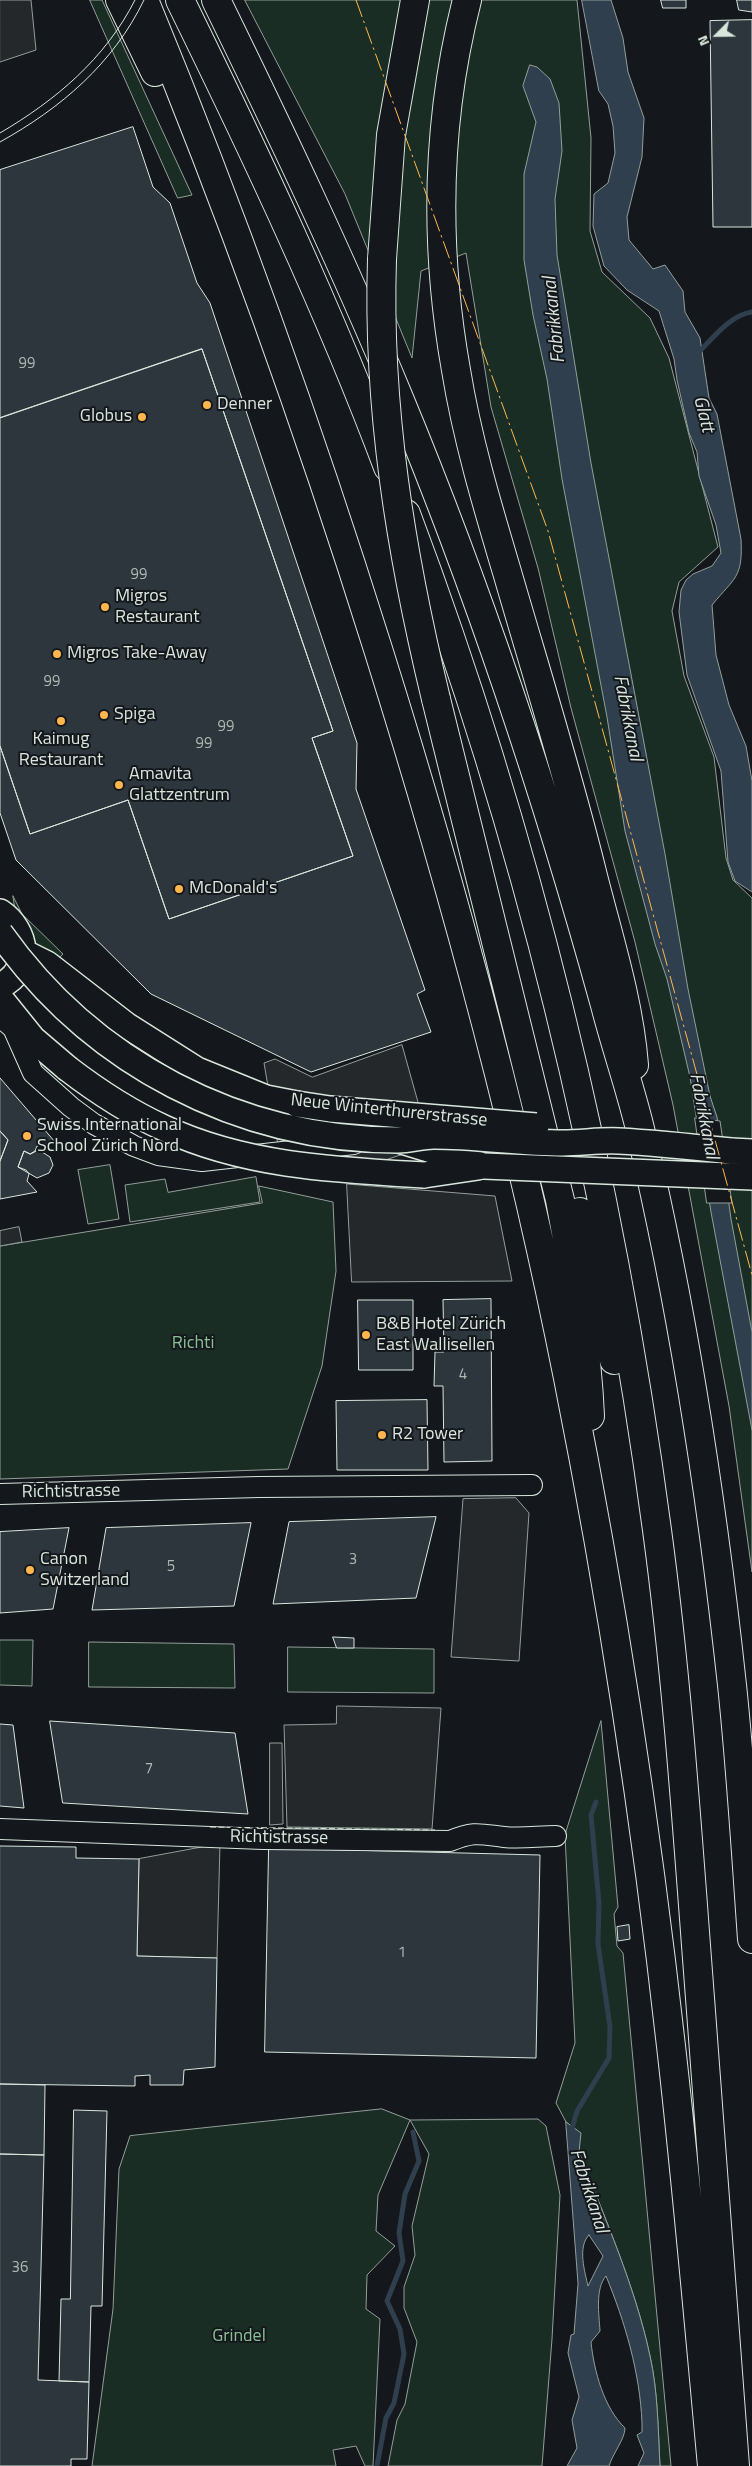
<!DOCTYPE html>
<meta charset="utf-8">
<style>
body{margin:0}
#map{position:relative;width:752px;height:2466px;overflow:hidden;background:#14181c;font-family:"Titillium Web",sans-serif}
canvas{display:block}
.north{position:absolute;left:692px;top:10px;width:50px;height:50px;-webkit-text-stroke:4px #14181c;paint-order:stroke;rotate:247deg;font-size:14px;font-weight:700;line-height:20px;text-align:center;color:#d8e6dc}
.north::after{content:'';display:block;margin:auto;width:18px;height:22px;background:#d8e6dc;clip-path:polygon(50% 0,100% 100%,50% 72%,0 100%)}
</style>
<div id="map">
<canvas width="752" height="2466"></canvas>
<div class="north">N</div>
</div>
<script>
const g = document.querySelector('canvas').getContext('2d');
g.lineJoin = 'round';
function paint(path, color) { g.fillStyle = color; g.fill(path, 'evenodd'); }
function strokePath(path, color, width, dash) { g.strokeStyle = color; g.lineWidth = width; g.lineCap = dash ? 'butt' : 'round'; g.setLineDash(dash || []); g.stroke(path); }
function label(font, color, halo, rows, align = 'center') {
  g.font = font + ' "Titillium Web",sans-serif'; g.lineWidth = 4; g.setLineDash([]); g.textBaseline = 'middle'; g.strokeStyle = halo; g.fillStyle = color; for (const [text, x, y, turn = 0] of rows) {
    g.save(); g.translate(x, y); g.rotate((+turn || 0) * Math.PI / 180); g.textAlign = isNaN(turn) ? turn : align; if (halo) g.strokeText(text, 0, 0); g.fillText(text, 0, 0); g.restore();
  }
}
const green = new Path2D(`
 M90 0H102L192 195 178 198Z
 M245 0H577L591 138 590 231 602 272 650 318 669 358 718 547 679 582 672 611 684 676 714 757 726 858 733 880 752 898V1572L729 1406 673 1105 635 942 571 708 538 568 491 407 466 253 421 271 412 358 345 194Z
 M13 896 22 914 63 954 59 958 36 950 15 909Z
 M110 1165 119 1219 88 1224 78 1170Z
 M256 1177 260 1202 130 1222 125 1185 165 1179 168 1192Z
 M259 1186 333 1202 336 1271 322 1366 288 1469 0 1479V1246L262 1203Z
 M0 1640H33L32 1686 0 1685Z
 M89 1642 234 1644 235 1688 89 1687Z
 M288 1647 434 1649V1693L288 1692Z
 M601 1721 618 1907 614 1914 617 1946 623 1953 671 2466H660C658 2429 658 2392 650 2356 635 2286 605 2219 579 2152L580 2133 566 2122 556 2103 575 2043 565 1835Z
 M382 2109 410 2120 538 2119 546 2126 560 2195 552 2339 542 2466H388L397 2420 405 2404 417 2342 404 2308V2287L415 2255 412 2226 429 2154 410 2120 378 2195 376 2231 395 2246 367 2275 366 2309 380 2319 373 2466H365L356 2446 333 2450 336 2466H92L113 2309 119 2169 130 2136Z`);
paint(green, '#1a2d24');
strokePath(green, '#939e99', 1);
const parking = new Path2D(`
 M0 0H31L36 50 0 62Z
 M402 1045 430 1145 344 1174 278 1145 264 1063 275 1059 312 1077Z
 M347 1184 495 1196 512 1281 352 1282Z
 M19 1227 22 1242 0 1246V1231Z
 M516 1498 529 1513 519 1661 451 1657 463 1499Z
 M337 1706 441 1708 432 1829 287 1827 284 1725 336 1724Z
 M270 1743H282L283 1824 270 1825Z
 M220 1844 217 1958 137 1956 139 1859Z`);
paint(parking, '#24282b');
strokePath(parking, '#939e99', 1);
const water = new Path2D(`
 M582 0H611L623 38 628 72 644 118 642 157 627 217 629 240 653 269 665 265 683 291 685 312 700 338 709 398 717 414 741 539C743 578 735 577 712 605L716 655 729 705 746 746 752 781V892L735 881 728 862 721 771 687 675 679 612 681 590 686 580 693 574 712 566 721 553 716 525 699 476 697 452 689 433 677 380 674 359 659 311 627 290 604 266 593 226 594 194 608 183 615 153 613 126 608 104 599 91Z
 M530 65 537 67 550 79 559 103 562 151 555 199 557 255 591 463 665 854 688 989 710 1096 717 1117 731 1219 752 1332V1430L711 1212 690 1077 667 979 655 944 625 831 607 717 562 479 547 379 533 315 524 260V174L536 122 523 86Z
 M566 2122 581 2133 579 2152C605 2219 635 2286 650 2356 658 2392 658 2429 660 2466H638L644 2453 637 2435 642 2432V2423C640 2373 625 2322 606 2276 595 2289 599 2314 600 2331L591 2342C594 2371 604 2408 625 2428 625 2439 613 2453 609 2466H567L577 2448 572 2420 579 2397 568 2353 571 2335 574 2334 578 2284ZM589 2235 603 2256 588 2286C585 2272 577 2247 589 2235Z`);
paint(water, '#2f3f4d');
strokePath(water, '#939e99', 1);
const pier = new Path2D(`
 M695 1118 720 1121 732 1203H707Z`);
paint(pier, '#14181c');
strokePath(pier, '#939e99', 1);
strokePath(new Path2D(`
 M698 353C713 338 730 315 752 312
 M571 2132 577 2111 609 2058 610 2027 598 1944 599 1903 591 1815 596 1802
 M377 2466 386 2418 394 2403 404 2354 400 2329 387 2301 403 2261 399 2233 405 2194 419 2161 413 2132`), '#2f3f4d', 5);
const building = new Path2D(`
 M661 0H686V8H663Z
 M737 0H752V12L739 10Z
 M752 20V227H713L710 21Z
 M133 127 153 187 170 203 197 283 210 303 357 743 356 789 425 990 417 994 431 1032 311 1072 151 994 16 860 0 813V746L30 834 128 800 169 919 353 856 312 738 333 731 202 349 0 418V170Z
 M202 349 333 731 312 738 353 856 169 919 128 800 30 834 0 746V418Z
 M0 1078 55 1142 37 1146 35 1151 30 1154 24 1151 18 1167 26 1170 29 1174 27 1181 37 1192 0 1199V1161L8 1140 0 1131Z
 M0 1131 8 1140 0 1161Z
 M39 1150 50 1157 53 1165 49 1173 37 1178 18 1167 24 1151 30 1154Z
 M491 1299 492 1461 444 1462 443 1386H434L435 1352H444L443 1300Z
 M358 1300H413V1370H359Z
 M427 1400 428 1470H337L336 1401Z
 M436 1517 416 1598 273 1604 289 1522Z
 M251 1523 234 1606 92 1610 106 1528Z
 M69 1528 53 1609 0 1613V1532Z
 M333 1637 354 1638V1648H337Z
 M50 1721 235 1733 248 1814 63 1803Z
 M0 1724 13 1725 24 1808 0 1806Z
 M0 1846 76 1847V1858L139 1859 137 1956 217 1958 215 2067 184 2070 183 2085H150V2075L135 2076V2086L0 2084Z
 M269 1848 540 1855 536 2058 265 2052Z
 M629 1925 630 1939 618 1941 617 1927Z
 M0 2084 45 2085 44 2155 0 2154Z
 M74 2110 107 2111 102 2306H91L89 2382 59 2381 61 2299H70Z
 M0 2154 44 2155 38 2380 89 2382 87 2459H71V2466H0Z`);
paint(building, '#2c363c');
strokePath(building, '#d8e6dc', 1);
const minor = new Path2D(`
 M7 1023 13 1028 33 1073 71 1107 94 1124 134 1146 158 1155 202 1161 354 1144
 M0 1494 259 1487 532 1485
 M0 1829 263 1839 450 1841C475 1831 479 1834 504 1837 521 1839 539 1836 556 1836`);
const major = new Path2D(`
 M0 912C27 930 34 970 0 986
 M23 952 47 964 126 1025 197 1070 266 1098 297 1104
 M0 998 33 1039 67 1068
 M399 1140 484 1166
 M731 1151 752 1152
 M424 1175 478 1167
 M728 1176 752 1177`);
const highway = new Path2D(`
 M120 0 155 72
 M144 0C232 213 309 429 378 649 453 888 519 1131 568 1378 612 1599 646 1822 671 2046 687 2186 699 2326 712 2466
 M180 0C255 153 328 307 388 467
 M216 0C280 131 343 263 399 398 481 596 548 799 605 1005 616 1048 631 1090 641 1133 684 1314 712 1500 732 1685 741 1770 746 1855 752 1939
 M467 0C436 122 434 246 456 370 467 438 487 505 507 572 536 672 567 771 592 872 608 936 629 1000 634 1065
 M382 259 391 135 415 0
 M406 514C529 841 611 1184 657 1530 678 1685 688 1842 700 1998 711 2154 723 2310 735 2466
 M436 699 560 1200C573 1271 587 1343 590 1416
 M580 1212 614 1360`);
strokePath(minor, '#d8e6dc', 22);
strokePath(major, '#d8e6dc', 28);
strokePath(highway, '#d8e6dc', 30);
strokePath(minor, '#14181c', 20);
strokePath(major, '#14181c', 25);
strokePath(highway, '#14181c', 28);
strokePath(new Path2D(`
 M0 133C56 100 105 59 135 0
 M0 142C61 108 113 64 144 0`), '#d8e6dc', 1);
const majorBridge = new Path2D(`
 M0 933C92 1063 239 1140 398 1140 410 1140 422 1136 434 1136 477 1136 520 1143 563 1143 582 1143 600 1140 619 1141 657 1143 694 1147 731 1151
 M67 1068C97 1091 129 1112 164 1128 245 1166 336 1170 424 1175
 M297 1104 330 1109 536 1126
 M484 1166 728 1176`);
const highwayBridge = new Path2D(`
 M382 259C377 408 401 554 436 699`);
strokePath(majorBridge, '#d8e6dc', 28, []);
strokePath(highwayBridge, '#d8e6dc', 30, []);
strokePath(majorBridge, '#14181c', 25);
strokePath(highwayBridge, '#14181c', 28);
strokePath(new Path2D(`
 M210 1827 435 1830`), '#d8e6dc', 1, [6, 2.5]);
strokePath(new Path2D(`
 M356 0 548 531 752 1275`), '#ffb74d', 1, [18, 4, 2.5, 4]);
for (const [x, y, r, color] of [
 [207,405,5,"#ffb74d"],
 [142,417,5,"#ffb74d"],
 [105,607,5,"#ffb74d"],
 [57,654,5,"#ffb74d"],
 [104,715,5,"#ffb74d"],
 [61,721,5,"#ffb74d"],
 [119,785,5,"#ffb74d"],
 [179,889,5,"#ffb74d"],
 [27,1136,5,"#ffb74d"],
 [366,1335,5,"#ffb74d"],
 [382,1435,5,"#ffb74d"],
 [30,1570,5,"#ffb74d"]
]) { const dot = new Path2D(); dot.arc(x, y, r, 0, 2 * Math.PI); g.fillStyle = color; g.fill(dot); strokePath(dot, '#14181c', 2); }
label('15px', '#adbab4', null, [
 ["99",27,364],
 ["99",139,575],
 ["99",52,682],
 ["99",226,727],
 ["99",204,744],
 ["4",463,1375],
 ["3",353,1560],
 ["5",171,1567],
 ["7",149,1769],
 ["1",402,1953],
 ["36",20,2268]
]);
label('18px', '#d8e6dc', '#14181c', [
 ["Denner",217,405],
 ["Globus",132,417,"right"],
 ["Migros",115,597],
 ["Restaurant",115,618],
 ["Migros Take-Away",67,654],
 ["Spiga",114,715],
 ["Kaimug",61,740,"center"],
 ["Restaurant",61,761,"center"],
 ["Amavita",129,775],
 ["Glattzentrum",129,796],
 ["McDonald's",189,889],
 ["Swiss International",37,1126],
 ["School Zürich Nord",37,1147],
 ["B&B Hotel Zürich",376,1325],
 ["East Wallisellen",376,1346],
 ["R2 Tower",392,1435],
 ["Canon",40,1560],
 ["Switzerland",40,1581]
], 'left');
label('18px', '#d8e6dc', '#14181c', [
 ["Neue Winterthurerstrasse",389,1111,6],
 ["Richtistrasse",71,1492,-1],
 ["Richtistrasse",279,1838,1]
]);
label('18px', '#8ac095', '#14181c', [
 ["Richti",193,1344],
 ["Grindel",239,2337]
]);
label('italic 19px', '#d8e6dc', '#14181c', [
 ["Fabrikkanal",555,320,-96],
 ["Glatt",703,414,76],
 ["Fabrikkanal",627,718,79],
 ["Fabrikkanal",703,1116,79],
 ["Fabrikkanal",588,2191,72]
]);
</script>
